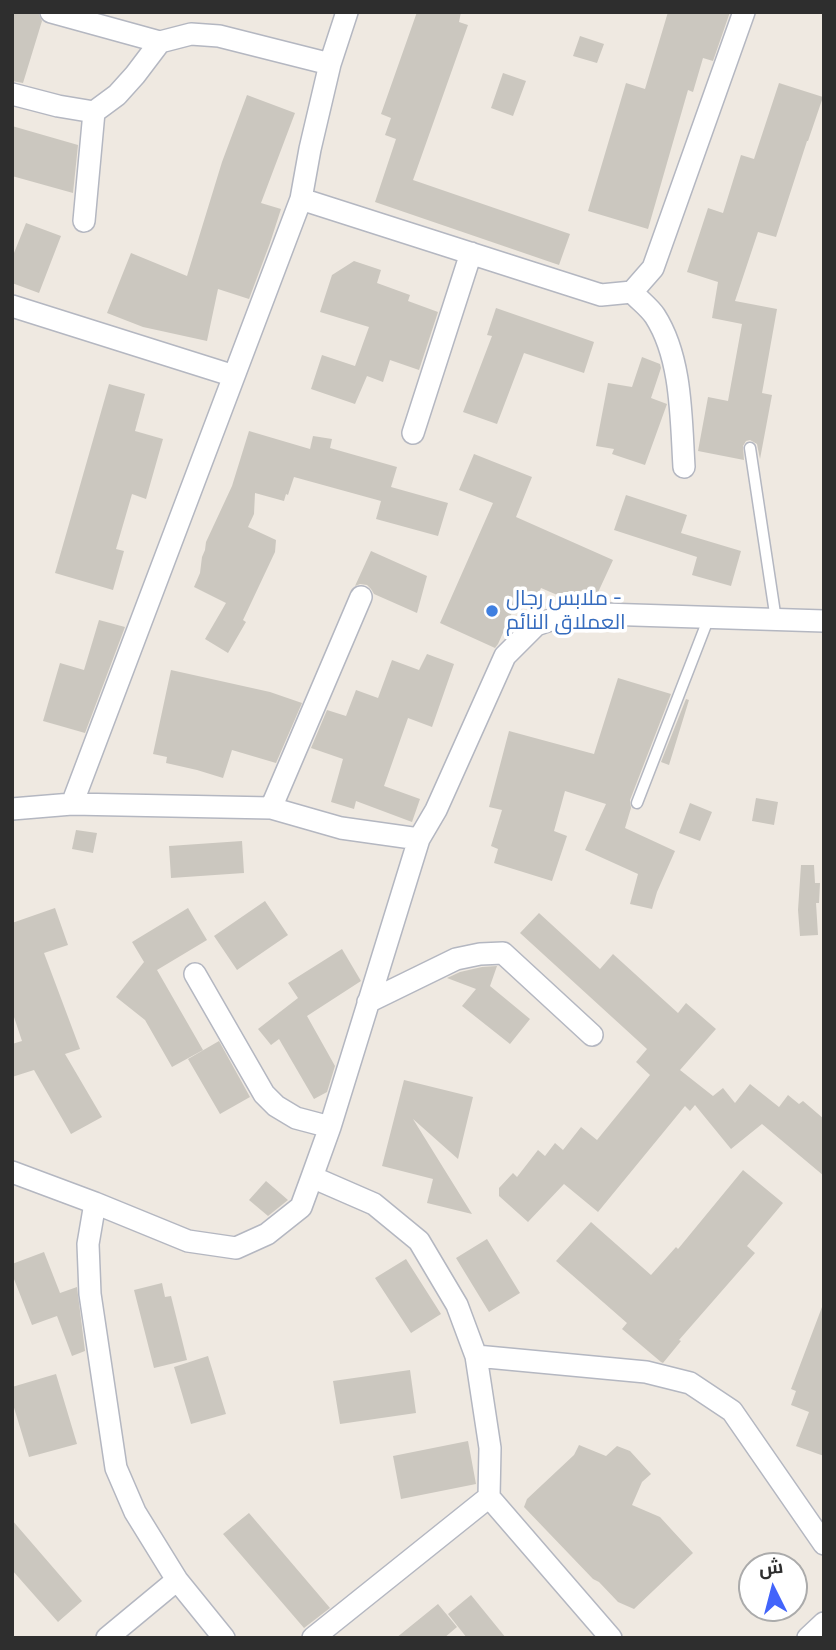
<!DOCTYPE html>
<meta charset="utf-8">
<style>
body{margin:0}
#map{position:relative;width:836px;height:1650px;overflow:hidden;background:#efe9e1;font-family:Figtree,Cairo,sans-serif}
canvas{display:block}
.frame{position:absolute;inset:0;border:14px solid #2e2e2e;pointer-events:none}
.north{position:absolute;left:738px;top:1552px;width:70px;height:70px;box-sizing:border-box;background:#fff;border:2px solid #ababab;border-radius:50%;rotate:354deg;font-size:19px;font-weight:700;line-height:28px;text-align:center;color:#2e2e2e}
.north::after{content:'';display:block;margin:auto;width:24px;height:32px;background:#4264fb;clip-path:polygon(50% 0,100% 100%,50% 72%,0 100%)}
</style>
<div id="map">
<canvas width="836" height="1650"></canvas>
<div class="frame"></div>
<div class="north">ش</div>
</div>
<script>
const g = document.querySelector('canvas').getContext('2d');
g.lineJoin = 'round';
function paint(path, color) { g.fillStyle = color; g.fill(path, 'evenodd'); }
function strokePath(path, color, width, dash) { g.strokeStyle = color; g.lineWidth = width; g.lineCap = dash ? 'butt' : 'round'; g.setLineDash(dash || []); g.stroke(path); }
function label(font, color, halo, rows, align = 'center') {
  g.font = font + ' Figtree,Cairo,sans-serif'; g.lineWidth = 7; g.setLineDash([]); g.textBaseline = 'middle'; g.strokeStyle = halo; g.fillStyle = color; for (const [text, x, y, turn = 0] of rows) {
    g.save(); g.translate(x, y); g.rotate((+turn || 0) * Math.PI / 180); g.textAlign = isNaN(turn) ? turn : align; if (halo) g.strokeText(text, 0, 0); g.fillText(text, 0, 0); g.restore();
  }
}
paint(new Path2D(`
 M12 12H38L42 21 23 83 12 81Z
 M417 12H461L459 22 468 25 413 180 570 234 559 265 375 202 396 139 385 135 391 118 381 114Z
 M668 12H730L713 61 703 58 693 92 688 90 648 229 588 211 626 83 645 89Z
 M580 36 604 44 597 63 573 56Z
 M503 73 526 81 513 116 491 108Z
 M779 83 823 97 808 141H807L776 237 758 232 735 301 777 309 762 393 772 395 760 459 757 444 750 440 746 441 743 446 744 460 698 451 708 397 728 401 742 324 712 318 718 282 687 272 708 208 723 213 741 155 754 159Z
 M247 95 295 113 261 203 281 209 270 243 249 299 218 289 207 341 143 327 107 313 131 253 187 276 222 162Z
 M12 126 78 145 73 193 12 176Z
 M26 223 61 236 39 293 12 283V258Z
 M354 261 381 270 377 283 410 295 408 301 438 312 419 370 390 360 383 382 367 376 355 404 311 389 322 355 355 366 369 327 320 312 332 275Z
 M496 308 594 342 584 373 524 353 497 424 463 412 492 336 487 335Z
 M642 357 660 364 661 368 651 398 667 404 645 465 612 454 614 449 596 446 608 383 632 387Z
 M109 384 145 394 135 431 163 439 146 499 132 494 116 549 124 551 113 590 55 573Z
 M249 431 310 449 313 436 332 439 330 448 397 467 391 487 448 503 438 536 376 519 381 501 294 477 288 495 286 494 284 501 255 493 254 514 248 527 276 540 275 552 243 620 246 622 228 653 205 639 226 603 194 587 200 573 202 557 205 550 206 542 232 486Z
 M474 454 532 477 516 517 613 560 594 601 569 600 541 588 533 606 518 599 498 644 495 648 440 623 493 503 459 490Z
 M626 495 687 515 681 533 741 551 731 586 692 575 697 557 614 530Z
 M371 551 427 576 417 613 374 594 371 589 367 585 360 584 355 586Z
 M99 620 125 627 85 733 43 721 60 663 84 670Z
 M427 654 454 664 432 727 408 718 384 786 420 799 412 822 356 801 354 809 331 802 343 759 311 748 327 710 346 716 356 690 378 698 392 660 419 670Z
 M171 670 270 692 302 703 276 763 232 750 223 778 197 770 166 763 167 757 153 754Z
 M618 678 671 694 630 800 631 808 625 828 675 851 657 892 652 909 630 904 638 874 585 850 606 804 565 791 554 831 567 836 552 881 494 863 498 849 491 846 502 810 489 807 509 731 594 754Z
 M686 699 689 700 669 765 661 762Z
 M756 798 778 802 774 825 752 821Z
 M690 803 712 812 700 841 679 833Z
 M76 830 97 833 93 853 72 849Z
 M242 841 244 873 171 878 169 846Z
 M801 865H814L815 883H820L819 903H816L818 935 800 936 798 910Z
 M265 901 288 935 237 970 214 936Z
 M55 908 68 945 44 953 80 1049 65 1054 102 1117 71 1134 34 1070 12 1077V1044L22 1041 12 1011V923Z
 M188 908 207 940 157 970 203 1050 172 1067 145 1020 116 997 144 962 132 942Z
 M539 913 600 969 613 954 678 1013 686 1003 716 1029 680 1070 713 1096 723 1088 735 1103 750 1084 779 1107 788 1095 799 1104 803 1101 824 1119V1176L762 1124 731 1149 695 1105 690 1111 685 1106 598 1212 564 1184 528 1222 499 1196V1188L513 1173 517 1177 538 1150 545 1156 555 1143 563 1150 581 1127 597 1140 650 1075 636 1062 647 1049 520 933Z
 M342 949 361 981 307 1016 335 1066 327 1092 314 1099 279 1039 271 1045 258 1029 298 998 288 983Z
 M497 966 490 986 530 1019 510 1044 462 1006 476 989 447 978 460 972 482 967Z
 M219 1041 250 1097 220 1114 188 1059Z
 M404 1080 473 1097 458 1159 413 1119 472 1214 427 1203 433 1179 382 1166Z
 M743 1170 783 1203 747 1246 755 1253 679 1340 681 1341 663 1363 661 1362 622 1329 627 1323 556 1261 591 1222 651 1275 676 1247 678 1249Z
 M266 1181 288 1200 268 1216 249 1200Z
 M487 1239 520 1293 489 1312 456 1258Z
 M44 1252 60 1293 77 1287 85 1351 72 1356 57 1316 32 1325 12 1274V1264Z
 M406 1259 441 1314 411 1333 375 1278Z
 M162 1283 165 1297 171 1296 187 1360 154 1368 134 1290Z
 M822 1307H824V1456L796 1446 809 1412 791 1405 796 1391 791 1389Z
 M208 1356 226 1414 191 1424 174 1367Z
 M410 1370 416 1413 340 1424 333 1381Z
 M56 1374 77 1444 29 1457 12 1401V1387Z
 M468 1441 476 1484 401 1499 393 1456Z
 M579 1445 606 1456 617 1446 630 1451 651 1474 642 1482 632 1505 660 1517 693 1553 634 1609 618 1602 599 1582 593 1579 524 1507 527 1499 574 1455Z
 M249 1513 330 1608 304 1628 223 1534Z
 M12 1520 82 1601 58 1622 12 1570Z
 M471 1595 506 1638H467L448 1614Z
 M438 1604 457 1627 444 1638H396Z`), '#cbc7bf');
const lane = new Path2D(`
 M750 448 776 620
 M637 803 709 617`);
const street = new Path2D(`
 M51 12 160 42 191 34 219 36 330 64
 M12 94 58 106 94 112 117 95 135 75 160 42
 M301 199 601 295 632 292 653 268 744 12
 M84 221 94 112
 M632 292C639 300 649 307 655 316 682 358 681 418 684 467
 M12 306 234 376
 M413 433 471 253
 M72 804 301 199 310 149 330 64 347 12
 M271 808 361 597
 M12 809 72 804 271 808 341 828 419 839 436 810 505 656 536 625 571 613 824 621
 M195 974 264 1094 276 1106 296 1118 330 1127
 M368 1002 456 959 480 954 503 953 592 1035
 M12 1172 95 1203 188 1241 236 1248 267 1234 301 1207 312 1177 330 1127 419 839
 M312 1177 374 1204 419 1241 457 1305 476 1356 490 1448 489 1497 611 1638
 M95 1203 88 1244 90 1294 116 1468 135 1512 177 1580
 M476 1356 646 1372 690 1383 732 1411 824 1544
 M107 1638 177 1580 224 1638
 M313 1638 489 1497
 M808 1638 824 1623`);
strokePath(lane, '#b4b7c1', 13);
strokePath(street, '#b4b7c1', 24);
strokePath(lane, '#fff', 10);
strokePath(street, '#fff', 21);
for (const [x, y, r, color] of [
 [492,611,7,"#3f7fe0"]
]) { const dot = new Path2D(); dot.arc(x, y, r, 0, 2 * Math.PI); g.fillStyle = color; g.fill(dot); strokePath(dot, '#fff', 2.5); }
label('21px', '#366cbe', '#fff', [
 ["ملابس رجال -",506,599],
 ["العملاق النائم",506,623]
], 'left');
</script>
